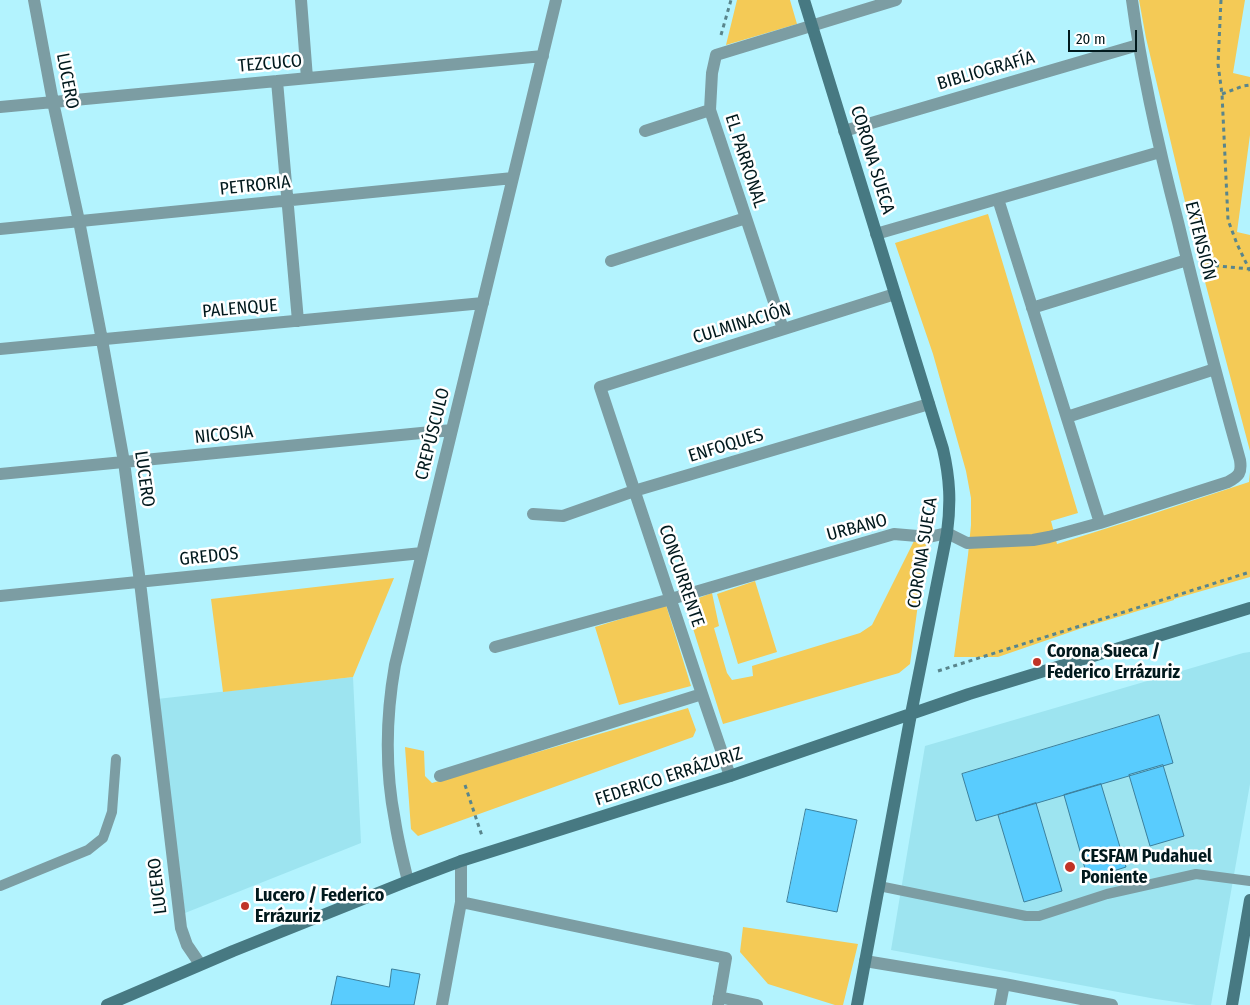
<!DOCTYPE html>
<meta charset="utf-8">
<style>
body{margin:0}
#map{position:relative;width:1250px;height:1005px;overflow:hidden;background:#b3f3fe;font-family:"Fira Sans Condensed",sans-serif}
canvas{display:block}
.scale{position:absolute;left:1068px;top:30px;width:69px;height:22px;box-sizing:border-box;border:2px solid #01191d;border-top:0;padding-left:6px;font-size:15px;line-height:18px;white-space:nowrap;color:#01191d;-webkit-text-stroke:4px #fff;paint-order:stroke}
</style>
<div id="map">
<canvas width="1250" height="1005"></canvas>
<div class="scale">20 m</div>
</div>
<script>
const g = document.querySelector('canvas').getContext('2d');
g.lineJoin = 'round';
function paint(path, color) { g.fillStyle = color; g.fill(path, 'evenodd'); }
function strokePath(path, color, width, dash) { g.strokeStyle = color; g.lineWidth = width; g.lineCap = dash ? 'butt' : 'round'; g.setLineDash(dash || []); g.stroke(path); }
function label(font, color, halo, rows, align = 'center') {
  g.font = font + ' "Fira Sans Condensed",sans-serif'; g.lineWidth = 5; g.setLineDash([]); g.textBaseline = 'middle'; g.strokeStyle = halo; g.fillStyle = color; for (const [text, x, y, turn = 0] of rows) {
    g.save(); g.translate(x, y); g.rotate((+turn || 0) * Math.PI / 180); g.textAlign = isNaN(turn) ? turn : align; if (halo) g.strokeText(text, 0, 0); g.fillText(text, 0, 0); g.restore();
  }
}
paint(new Path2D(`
 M1250 652V784L1211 1005H1196L1156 999 891 950 925 746 1243 653Z
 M353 677 361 843 185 913 157 699Z`), '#9de4f0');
paint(new Path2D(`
 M737 0H790L797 24 726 45Z
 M1139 0H1245L1233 73 1250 77V135L1237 232 1250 235V451L1196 248 1146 38Z
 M988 214 1078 513 1051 521 1057 544 1149 515 1249 482 1250 472V577L1174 599V600L1085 627 998 657H954L968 555 971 525V498L966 471 933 354 895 243Z
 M914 541 926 544 910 664 899 673 723 724 685 603 712 593 719 626 714 628 727 673 732 680 753 676 752 666 860 633 872 625Z
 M394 578 353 677 223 692 211 599Z
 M755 581 777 652 738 664 717 594Z
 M666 605 691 686 619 705 595 627Z
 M688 708 696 730 693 737 418 836 411 829 405 747 424 751 425 776 432 783Z
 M743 927 858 944 843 1005H835L768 984 740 952Z`), '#f4ca56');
const building = new Path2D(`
 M1159 715 1173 763 976 821 962 774Z
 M1163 765 1184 836 1150 846 1129 775Z
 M1101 784 1126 867 1088 879 1064 795Z
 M1036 803 1062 891 1024 902 998 815Z
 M806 809 857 820 837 912 787 902Z
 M392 969 420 974 414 1005H331L337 976 389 987Z`);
paint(building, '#59ccfe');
strokePath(building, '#3c809d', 1);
strokePath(new Path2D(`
 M1221 0 1218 64 1222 94 1228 220 1237 244 1250 271
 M721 35 731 0
 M1222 94 1243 86 1250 85
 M1207 265 1250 269
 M938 671 1250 572
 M465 785 482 836`), '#59858c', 3, [4, 4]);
strokePath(new Path2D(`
 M0 886 88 850 103 838 112 812 116 759
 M879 886 1026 916H1039L1107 894 1196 874 1250 881`), '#7c9da3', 10);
strokePath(new Path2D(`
 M34 0 53 102 79 221 102 340 124 462 140 582 181 928 187 945 200 964
 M301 0 307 78
 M277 81 298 321
 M0 107 543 56
 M645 131 710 110
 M844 131 1138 45
 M998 199 1100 523
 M0 229 513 178
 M876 234 1160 152
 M611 261 746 218
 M1032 308 1187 260
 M783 329 710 110 712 73 716 55 896 0
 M0 349 483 303
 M1067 417 1215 369
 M0 474 452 430
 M533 514 563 516 634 491 929 404
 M0 596 422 553
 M495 647 671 599 894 534 929 537 947 533 967 543 1033 540 1049 537 1100 523 1228 482C1239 476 1242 473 1240 460 1218 381 1197 302 1178 222 1159 149 1142 75 1132 0
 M440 776 702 694
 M730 776 702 694 600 387 895 294
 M408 881C403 861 398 841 395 821 385 770 386 716 395 665L556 0
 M461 902 726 958 718 1005
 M865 961 1004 984 1112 1005
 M719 997 757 1005
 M442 1005 461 902V861
 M1000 1005 1004 984`), '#7c9da3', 12);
strokePath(new Path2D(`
 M804 0 943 449C950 479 951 503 947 533L911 714 857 1005
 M107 1005 233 951 408 881 461 861 730 776 969 694 1250 608
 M1232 1005 1250 900`), '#477982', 12);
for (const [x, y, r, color] of [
 [1037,662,5,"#c03326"],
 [1070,867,6,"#c03326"],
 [245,906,5,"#c03326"]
]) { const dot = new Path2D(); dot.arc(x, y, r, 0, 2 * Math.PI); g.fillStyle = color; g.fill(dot); strokePath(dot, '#fff', 2); }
label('18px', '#01191d', '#fff', [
 ["TEZCUCO",270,64,-5],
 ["BIBLIOGRAFÍA",986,71,-16],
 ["LUCERO",67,81,79],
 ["CORONA SUECA",872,160,73],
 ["EL PARRONAL",745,161,72],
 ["PETRORIA",255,186,-6],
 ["EXTENSIÓN",1200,241,76],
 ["PALENQUE",240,309,-5],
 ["CULMINACIÓN",742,324,-17],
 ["CREPÚSCULO",433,434,-76],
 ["NICOSIA",224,435,-6],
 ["ENFOQUES",726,446,-17],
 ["LUCERO",144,479,82],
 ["URBANO",857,528,-15],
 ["CORONA SUECA",923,553,-81],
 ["GREDOS",209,557,-6],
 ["CONCURRENTE",681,576,71],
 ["FEDERICO ERRÁZURIZ",669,777,-18],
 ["LUCERO",158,886,-97]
]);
label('bold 18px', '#01191d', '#fff', [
 ["Corona Sueca /",1047,652],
 ["Federico Errázuriz",1047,673],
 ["CESFAM Pudahuel",1081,857],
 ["Poniente",1081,878],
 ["Lucero / Federico",255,896],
 ["Errázuriz",255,917]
], 'left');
</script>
